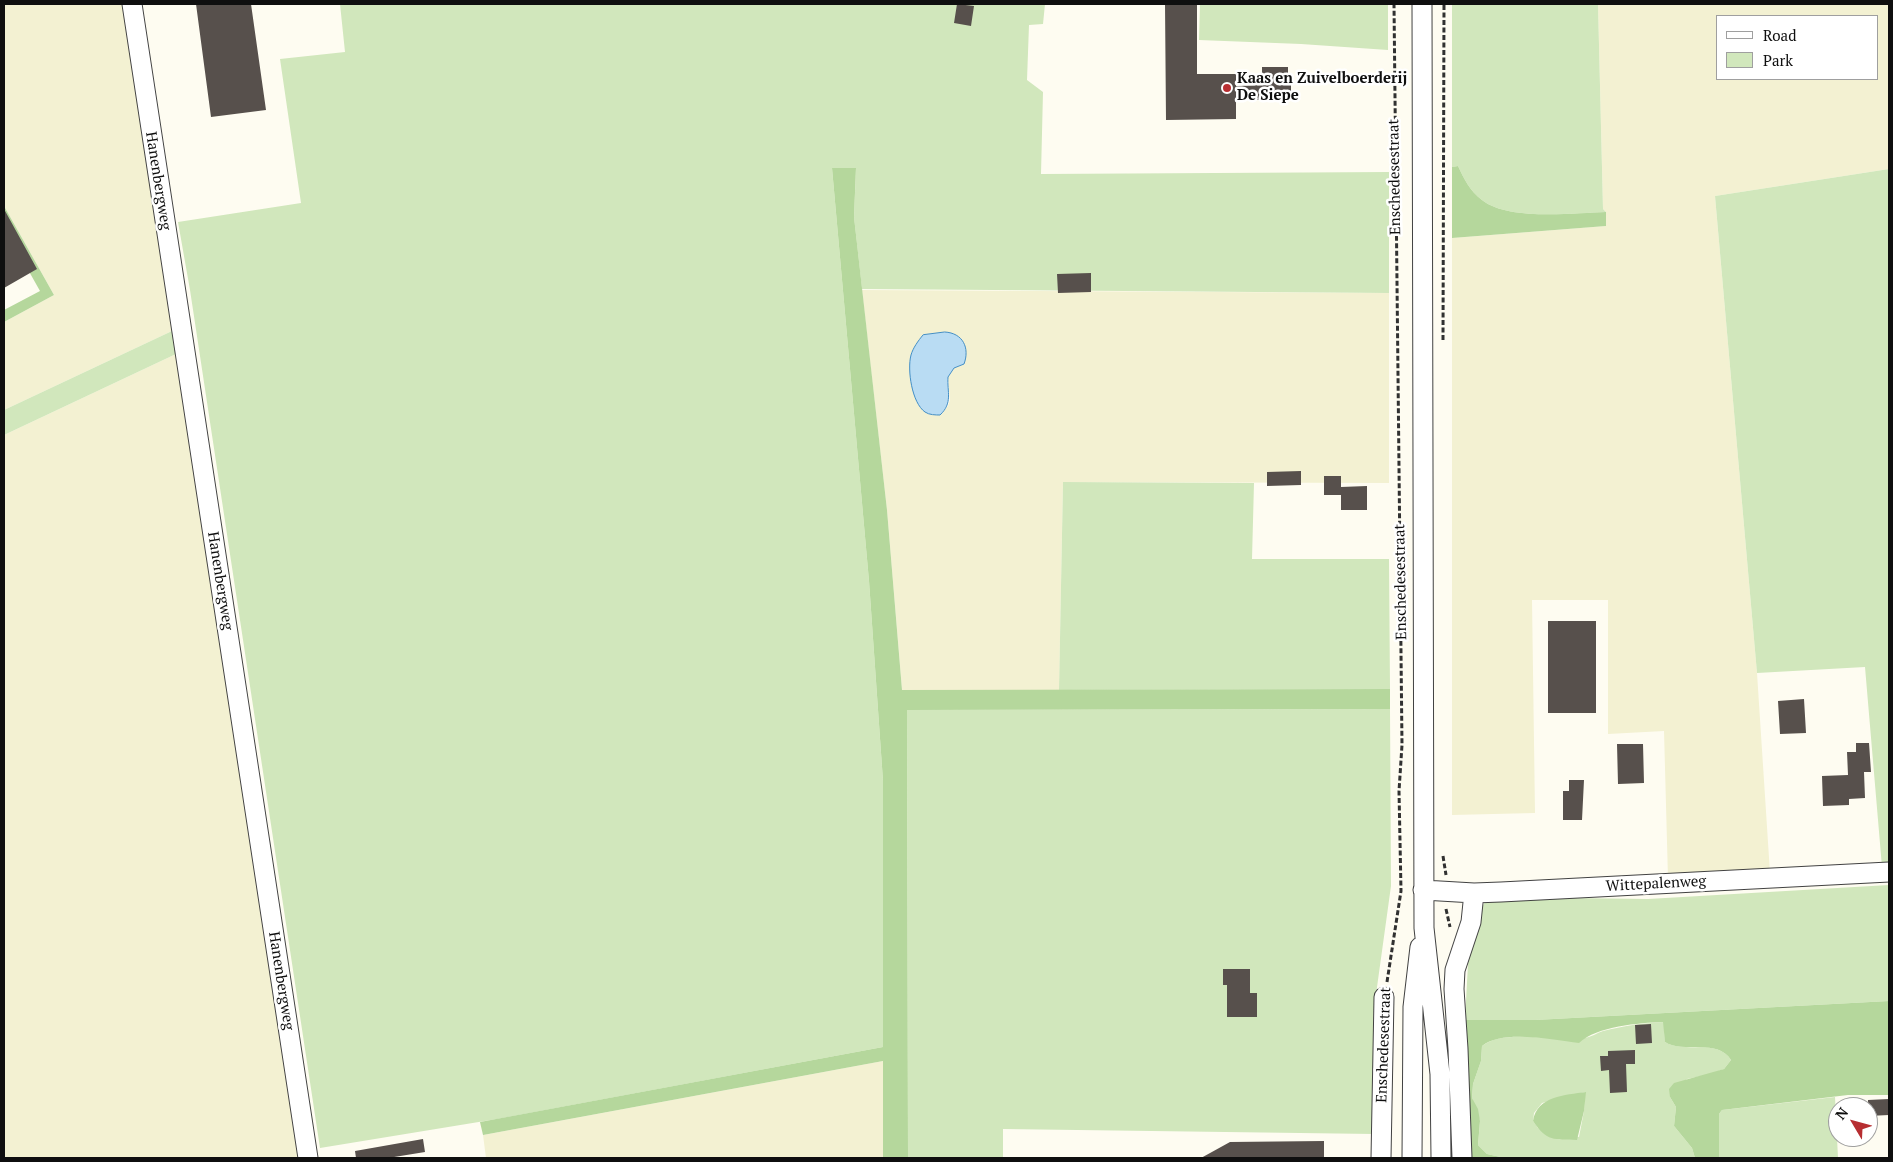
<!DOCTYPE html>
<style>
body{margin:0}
#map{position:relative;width:1893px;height:1162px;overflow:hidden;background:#fefcf1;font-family:"PT Serif",serif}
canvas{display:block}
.frame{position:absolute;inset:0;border:5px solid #0f0f0f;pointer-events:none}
.legend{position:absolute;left:1716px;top:15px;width:162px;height:65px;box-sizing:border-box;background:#fff;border:1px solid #9f9f9f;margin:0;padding:6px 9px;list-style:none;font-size:15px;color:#0f0f0f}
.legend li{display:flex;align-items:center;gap:10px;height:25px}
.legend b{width:25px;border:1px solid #9f9f9f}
.north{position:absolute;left:1828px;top:1097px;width:50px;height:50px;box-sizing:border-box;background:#fff;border:1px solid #9f9f9f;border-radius:50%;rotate:307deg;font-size:14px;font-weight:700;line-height:20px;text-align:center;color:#0f0f0f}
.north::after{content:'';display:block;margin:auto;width:18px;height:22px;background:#b72e31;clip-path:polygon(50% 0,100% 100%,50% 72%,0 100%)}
</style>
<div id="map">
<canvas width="1893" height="1162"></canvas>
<div class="frame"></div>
<ul class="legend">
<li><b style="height:6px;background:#fff"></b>Road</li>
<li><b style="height:14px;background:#d1e7bc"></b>Park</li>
</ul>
<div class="north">N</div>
</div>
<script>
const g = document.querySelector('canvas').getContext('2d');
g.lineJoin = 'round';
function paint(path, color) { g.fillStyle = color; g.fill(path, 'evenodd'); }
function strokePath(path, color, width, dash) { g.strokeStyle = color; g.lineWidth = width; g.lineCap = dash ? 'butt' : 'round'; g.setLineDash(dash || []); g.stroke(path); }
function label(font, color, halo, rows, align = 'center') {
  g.font = font + ' "PT Serif",serif'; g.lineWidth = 5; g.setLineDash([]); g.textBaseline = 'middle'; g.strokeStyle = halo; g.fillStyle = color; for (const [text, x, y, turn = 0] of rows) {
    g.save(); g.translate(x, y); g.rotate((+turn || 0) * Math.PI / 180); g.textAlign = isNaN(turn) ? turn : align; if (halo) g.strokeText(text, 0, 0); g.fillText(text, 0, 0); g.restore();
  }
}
paint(new Path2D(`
 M4 4H124L172 331 4 410V322L54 295 4 206Z
 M1598 4H1889V169L1715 196 1757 673 1770 873 1668 879 1664 731 1608 734V600H1532L1535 813 1452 815V238L1606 226V212L1603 209ZM1717 16H1877V79H1717Z
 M862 290 1389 293V483L1063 482 1059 690H902L887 510ZM930 334H941L964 364 954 368 948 377 950 400 948 406 940 415Z
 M176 354 300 1158H4V435Z
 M883 1061V1158H486L483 1135Z`), '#f3f1d2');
paint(new Path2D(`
 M340 4H1045L1043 24 1029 25 1027 80 1043 92 1041 174 1389 172V293L862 289 854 217 856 169 832 168 869 581 883 781V1047L497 1119 320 1148 190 290 178 222 301 203 280 59 345 52Z
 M1200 4H1388V50L1301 44 1199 40Z
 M1452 4H1598L1603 209 1606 212C1573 213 1508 221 1482 200 1470 191 1464 179 1458 166L1452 167Z
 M1889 169V867H1882L1865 667 1757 673 1715 196Z
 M172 331 176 354 4 435V410Z
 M1063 482 1254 483 1252 559H1389L1390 689 1059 690Z
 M1390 709 1391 886 1373 1016 1374 1134 1003 1129V1158H908L907 710Z
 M1889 885V1001L1535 1020H1465L1469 945 1481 909 1488 897 1648 899Z
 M1664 1022 1665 1042C1684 1054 1718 1038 1731 1060L1724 1069 1711 1074 1687 1079 1670 1097 1676 1107 1674 1126 1692 1148 1695 1158H1505L1487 1154 1478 1145 1480 1121 1472 1098 1473 1084 1481 1061 1482 1046C1505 1028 1556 1043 1585 1038 1591 1037 1597 1033 1603 1031 1623 1026 1642 1023 1664 1022ZM1585 1092 1584 1111 1579 1137 1538 1128 1533 1121 1534 1113 1542 1103Z
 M1835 1097 1838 1158H1719V1114L1722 1110Z`), '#d1e7bc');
paint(new Path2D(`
 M1458 166C1464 179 1470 191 1482 200 1508 221 1573 213 1606 212V226L1452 238V167Z
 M832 168H856L854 217 887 510 902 690 1390 689V709L907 710 908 1158H883V1061L483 1135 480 1122 883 1047V781L869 581Z
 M4 206 54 295 4 322V310L40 291 4 227Z
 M1889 1001V1095H1848L1722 1110 1719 1114V1158H1695L1692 1148 1674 1126 1676 1107 1670 1097 1669 1089 1674 1083 1724 1069 1731 1060C1718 1038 1683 1054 1665 1042L1663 1022C1639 1023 1597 1026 1579 1043 1554 1040 1503 1029 1482 1046L1481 1061 1473 1084 1472 1098 1478 1109 1480 1121 1478 1145 1487 1154 1505 1158H1470L1465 1020H1535Z
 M1586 1092 1584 1111 1577 1140C1554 1139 1547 1142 1533 1121 1537 1096 1565 1095 1586 1092Z`), '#b5d79c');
const water = new Path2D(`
 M945 332C963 333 970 348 964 364L954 368 948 377C947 392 953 403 940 415 936 415 929 415 925 412 912 403 907 370 911 355 913 348 918 341 923 335Z`);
paint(water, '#b9dcf3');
strokePath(water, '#448fc6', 1);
paint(new Path2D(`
 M196 4H251L266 110 211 117Z
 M957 4 974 6 971 26 954 23Z
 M1165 4H1197V74H1236V86L1262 85V67H1288V83H1291V100H1236V119L1166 120Z
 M4 209 37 269 4 288Z
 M1091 273V292L1058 293 1057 274Z
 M1301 471V485L1267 486V472Z
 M1324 476H1341V487L1367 486V510H1341V495H1324Z
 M1548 621H1596V713H1548Z
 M1804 699 1806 733 1780 734 1778 701Z
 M1856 743H1869L1871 772H1864L1865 798 1849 799V805L1823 806 1822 776 1848 775 1847 752H1856Z
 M1617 744H1643L1644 783 1618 784Z
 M1569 780H1584L1582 820H1563V791H1569Z
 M1223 969H1250V993H1257V1017H1227V985H1223Z
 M1651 1024 1652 1043 1636 1044 1635 1025Z
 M1635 1050V1064H1626L1627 1092 1610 1093 1609 1070 1601 1071 1600 1056H1608V1051Z
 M1889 1099V1115L1868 1116V1100Z
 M423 1139 425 1152 388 1158H356L355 1151Z
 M1324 1141V1158H1201L1230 1142Z`), '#57504c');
const minor = new Path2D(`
 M132 4 308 1158
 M1422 4 1424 928 1440 1074 1441 1158
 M1423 890 1474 893 1501 892 1889 872
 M1381 1158 1384 997
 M1412 1158 1413 1007 1420 947
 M1462 1158 1458 1049 1454 989 1455 970 1471 922 1474 893`);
strokePath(minor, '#424242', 21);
strokePath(new Path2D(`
 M1443 340 1444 4
 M1443 856 1446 875
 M1446 909 1450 927
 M1387 982 1401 891 1399 791 1402 745 1394 4`), '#313131', 3, [5, 2.5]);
strokePath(minor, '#fff', 19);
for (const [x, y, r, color] of [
 [1227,88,5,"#b72e31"]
]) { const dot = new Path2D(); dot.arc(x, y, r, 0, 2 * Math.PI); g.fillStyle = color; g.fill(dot); strokePath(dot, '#fff', 2); }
label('bold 15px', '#0f0f0f', '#fff', [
 ["Kaas en Zuivelboerderij",1237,79],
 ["De Siepe",1237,96]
], 'left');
label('15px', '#0f0f0f', '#fff', [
 ["Enschedesestraat",1395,177,-91],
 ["Hanenbergweg",158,181,81],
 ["Hanenbergweg",220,581,81],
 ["Enschedesestraat",1401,582,-91],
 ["Wittepalenweg",1656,884,-3],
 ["Hanenbergweg",281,981,81],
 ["Enschedesestraat",1384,1045,-88]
]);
</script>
